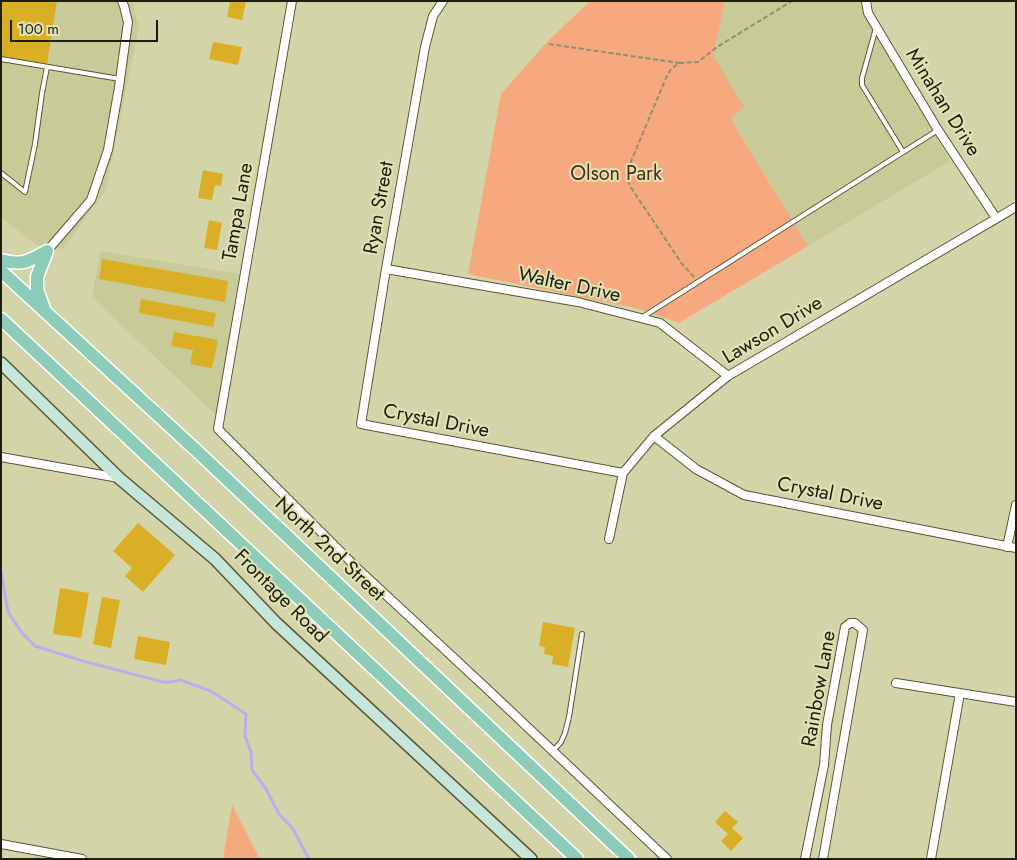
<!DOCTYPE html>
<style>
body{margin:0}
#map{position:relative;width:1017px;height:860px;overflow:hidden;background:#d3d5a9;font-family:Jost,sans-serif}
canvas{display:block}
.frame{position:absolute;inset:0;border:2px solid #1d1e0d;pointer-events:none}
.scale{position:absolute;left:10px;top:20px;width:148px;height:22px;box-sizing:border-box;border:2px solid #1d1e0d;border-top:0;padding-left:6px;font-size:15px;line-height:18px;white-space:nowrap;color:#1d1e0d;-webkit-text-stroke:4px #e0e2b6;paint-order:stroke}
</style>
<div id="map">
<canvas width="1017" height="860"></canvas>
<div class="frame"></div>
<div class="scale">100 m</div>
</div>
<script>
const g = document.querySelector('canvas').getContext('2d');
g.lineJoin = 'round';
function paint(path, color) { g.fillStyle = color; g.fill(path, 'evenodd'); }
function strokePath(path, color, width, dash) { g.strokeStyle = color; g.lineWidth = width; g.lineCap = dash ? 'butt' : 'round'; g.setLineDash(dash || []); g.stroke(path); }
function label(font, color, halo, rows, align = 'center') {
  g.font = font + ' Jost,sans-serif'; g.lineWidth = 4; g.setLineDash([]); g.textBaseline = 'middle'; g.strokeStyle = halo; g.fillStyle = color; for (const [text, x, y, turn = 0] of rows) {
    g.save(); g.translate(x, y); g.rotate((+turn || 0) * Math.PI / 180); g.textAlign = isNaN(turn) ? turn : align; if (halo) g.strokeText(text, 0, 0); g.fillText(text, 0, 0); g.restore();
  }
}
paint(new Path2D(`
 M1 1H132L139 26 106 190 63 249 36 245 1 217Z
 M725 1H860L865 17 950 161 808 246 730 118 713 56Z
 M100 251 240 274 216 415 92 297Z`), '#c8cb98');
paint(new Path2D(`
 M590 1H725L713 56 744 107 730 118 808 246 679 323 639 309 468 274 501 94 547 42Z
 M232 805 257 853 260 859H223Z`), '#f6a97e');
strokePath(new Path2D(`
 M1 571 8 612 22 633 35 646 83 661 163 682H172L180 680 211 691 246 714 245 736 251 752 252 770 266 789 279 814 293 829 309 859`), '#b7b0ef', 3);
paint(new Path2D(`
 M1 1H57L47 64 1 57Z
 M230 1H246L242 20 227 17Z
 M213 42 242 47 238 65 209 59Z
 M203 170 223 174 221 186 215 185 212 200 198 198Z
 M209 220 222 223 217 250 204 248Z
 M102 259 228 281 225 302 99 279Z
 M141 299 216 313 213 327 139 313Z
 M174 332 218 340 212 368 190 364 193 350 171 346Z
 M138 523 175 555 143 592 125 576 132 568 113 551Z
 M60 588 89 593 81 638 53 634Z
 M102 597 120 600 111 648 93 644Z
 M543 622 575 628 568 667 552 664 553 656 544 654 545 647 539 646Z
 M138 636 170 642 166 665 134 659Z
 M725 811 738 822 732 828 743 838 731 851 721 841 728 834 715 822Z`), '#d9af25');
const lane = new Path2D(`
 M876 28 862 78V85L903 152
 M1 59 120 79
 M1 173 25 192 35 144 42 93 47 67
 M641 318 938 130
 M553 751 561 742 565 733 569 717 582 634`);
const street = new Path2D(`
 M292 1 218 429 358 569 484 686 667 859
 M443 1 433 16 425 47 386 269 361 424 623 473
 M866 1 868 13 938 130 996 218
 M47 251 91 200 108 150 119 87 128 22 124 6 122 1
 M386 269 578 302 660 323 728 376
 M654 436 696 469 744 495 1016 548
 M1 457 119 478
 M609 539 623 473 654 436 728 376 1016 207
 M1007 547 1016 505
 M896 683 1016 702
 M1 844 82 859
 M805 859 824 765 827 725 845 627 850 623H855L863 630 823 859
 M931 859 960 693`);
const secondary = new Path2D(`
 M1 363 119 478 215 559 276 623 531 859`);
const primary = new Path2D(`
 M1 260C22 266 29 261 47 251
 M1 271 198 452 629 859
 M44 309 37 289V277L47 251
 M1 319 577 859`);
strokePath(lane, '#575831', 6);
strokePath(street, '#575831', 10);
strokePath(secondary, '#575831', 14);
strokePath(primary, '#fff', 15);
strokePath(new Path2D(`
 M549 44 679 63
 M694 277 682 264 630 186C626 175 628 170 632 159L666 78 671 69 679 63 698 62 717 47 792 1`), '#8f906e', 2, [5, 2.5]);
strokePath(lane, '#fff', 4);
strokePath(street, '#fff', 8);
strokePath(secondary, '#c6e6dc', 11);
strokePath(primary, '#8dccb9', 12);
label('20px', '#1d1e0d', '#e0e2b6', [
 ["Minahan Drive",942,103,58],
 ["Ryan Street",380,208,-80],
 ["Tampa Lane",239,212,-80],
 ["Walter Drive",569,286,12],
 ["Lawson Drive",773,331,-31],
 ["Crystal Drive",436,422,11],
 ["Crystal Drive",830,495,11],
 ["North 2nd Street",329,550,43],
 ["Frontage Road",280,597,45],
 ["Rainbow Lane",820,689,-80]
]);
label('20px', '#532a11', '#e0e2b6', [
 ["Olson Park",616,175]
]);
</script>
